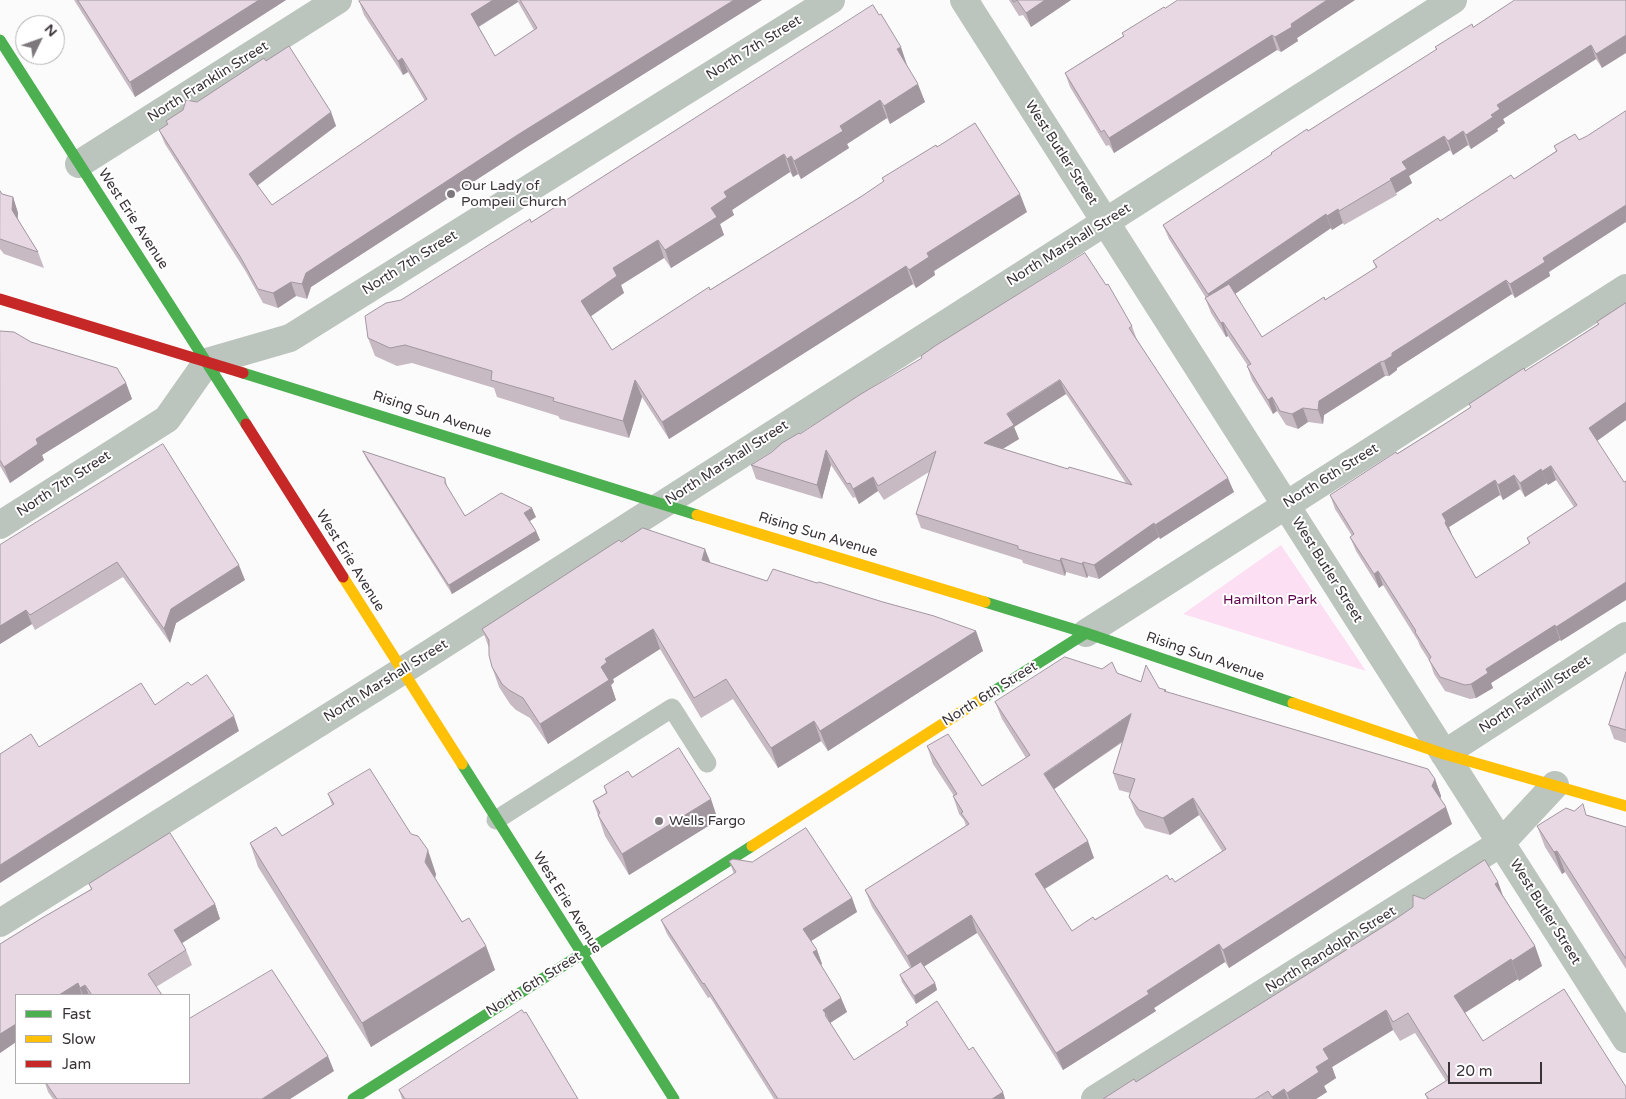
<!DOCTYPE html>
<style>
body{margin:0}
#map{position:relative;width:1626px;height:1099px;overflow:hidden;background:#fcfbfc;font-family:"Varela Round",sans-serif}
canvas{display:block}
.legend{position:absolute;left:15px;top:994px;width:175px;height:90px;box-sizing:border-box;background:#fff;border:1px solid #b0adaf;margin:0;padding:6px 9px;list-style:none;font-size:15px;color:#393237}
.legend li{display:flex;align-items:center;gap:10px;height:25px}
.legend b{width:25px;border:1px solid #b0adaf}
.north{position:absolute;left:15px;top:15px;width:50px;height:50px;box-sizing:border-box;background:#fff;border:1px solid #b0adaf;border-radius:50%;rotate:48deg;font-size:14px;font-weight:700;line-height:20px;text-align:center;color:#393237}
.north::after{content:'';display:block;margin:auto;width:18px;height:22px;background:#7d787c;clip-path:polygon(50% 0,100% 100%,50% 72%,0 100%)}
.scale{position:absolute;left:1448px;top:1062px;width:94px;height:22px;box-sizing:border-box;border:2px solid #393237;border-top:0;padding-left:6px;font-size:15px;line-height:18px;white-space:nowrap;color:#393237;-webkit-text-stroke:4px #fff;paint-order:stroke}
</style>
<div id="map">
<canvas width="1626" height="1099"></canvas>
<ul class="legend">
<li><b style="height:6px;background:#4caf50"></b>Fast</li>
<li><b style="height:6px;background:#ffc107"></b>Slow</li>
<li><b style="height:6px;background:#c62828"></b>Jam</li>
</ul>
<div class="north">N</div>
<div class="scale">20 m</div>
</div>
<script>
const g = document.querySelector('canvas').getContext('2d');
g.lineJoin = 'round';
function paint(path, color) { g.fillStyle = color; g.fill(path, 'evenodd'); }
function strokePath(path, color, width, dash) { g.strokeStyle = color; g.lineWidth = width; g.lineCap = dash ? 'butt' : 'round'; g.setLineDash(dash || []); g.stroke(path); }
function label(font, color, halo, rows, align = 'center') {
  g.font = font + ' "Varela Round",sans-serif'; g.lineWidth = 4; g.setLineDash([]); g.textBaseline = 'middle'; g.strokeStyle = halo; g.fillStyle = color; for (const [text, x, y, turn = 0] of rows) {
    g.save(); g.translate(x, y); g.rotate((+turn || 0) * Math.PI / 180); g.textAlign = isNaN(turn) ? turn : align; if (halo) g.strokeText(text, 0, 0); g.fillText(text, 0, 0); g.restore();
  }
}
paint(new Path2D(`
 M1281 545 1366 671 1183 614Z`), '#fcdff2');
strokePath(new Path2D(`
 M496 820 672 708 707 763`), '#bbc4bd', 19);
strokePath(new Path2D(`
 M964 0 1626 1039
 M79 164 338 0
 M0 525 167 419 207 362 290 338 831 0
 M1086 633 1626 288
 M1444 754 1626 636
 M0 923 402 671 1453 0
 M1095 1099 1501 843 1555 785`), '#bbc4bd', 28);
strokePath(new Path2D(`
 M0 40 246 424
 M243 373 697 515
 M985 602 1086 633 1293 703
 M980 700 1086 633
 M462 764 674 1099
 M353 1099 752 846`), '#4caf50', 11);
strokePath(new Path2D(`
 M697 515 985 602
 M343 577 462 764
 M1293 703 1444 754 1626 806
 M752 846 980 700`), '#ffc107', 11);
strokePath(new Path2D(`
 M0 299 243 373
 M246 424 343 577`), '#c62828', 11);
paint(new Path2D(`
 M74 0H286L135 97Z
 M360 0H762L524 149 311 287 307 299 296 296 278 308 263 303 246 272 165 144 159 130 167 125 166 121 266 61 331 112 336 126 257 186 272 205 425 101 408 72 403 75 364 15 359 1ZM518 2 534 30 495 56 479 27Z
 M1009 0H1071L1031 27 1023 15 1019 16Z
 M1355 0 1297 38 1298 41 1281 52 1277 50 1114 153 1109 145 1106 146 1070 87 1065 73 1123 36 1122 33 1165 8Z
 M1626 0 1602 68 1596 59 1503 119 1505 123 1497 129 1498 131 1471 149 1468 145 1453 155 1450 150 1409 176 1412 183 1396 193 1397 195 1344 225 1343 223 1332 230 1331 228 1235 294 1262 337 1325 300 1376 268 1373 261 1440 221 1514 179 1556 151 1554 146 1575 134 1549 272 1550 276 1515 298 1512 294 1397 368V370L1389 376H1385L1324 415 1323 424 1308 422 1298 429 1286 425 1277 411 1273 414 1252 380 1247 366H1248L1228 336 1226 337 1211 313 1205 298H1206L1169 239 1163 225 1272 155 1271 153 1308 131 1436 50 1435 47 1473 27Z
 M907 65 925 102 890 124 887 118 847 144 849 148 801 179 798 174 793 177 790 172 752 196 732 210 734 215 720 224 724 235 671 268 664 258 621 285 624 293 591 316 612 350 862 196 884 182 882 178 937 147 1027 212 934 271 935 275 916 288 913 284 669 439 642 397 629 438 560 419 558 416 497 397 494 388 412 363 397 366 375 356 368 338 401 300 531 222Z
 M0 191 2 194 13 197 18 213V220L38 252 44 268 4 254 0 249Z
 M1626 303V420L1597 441 1561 641 1560 640 1491 683 1493 688 1476 698 1470 699 1445 691 1434 674 1430 662 1420 646 1418 641 1383 585 1379 588 1356 551 1350 537 1352 536 1335 509 1330 495 1451 420 1525 371 1598 324 1597 322ZM1556 480 1574 507 1527 538 1529 544 1476 578 1451 534 1449 527 1500 495 1503 500 1520 489 1525 497 1547 483 1548 485Z
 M1132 326 1137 340 1234 492 1160 539 1159 537 1099 579 1088 576 1087 578 1066 572 1065 576 1023 563 1022 560 921 528 916 514 929 472 884 500 878 491 859 504 855 497 853 498 831 465 822 499 756 479 751 465 800 434ZM1066 394 1126 483 1068 469 1003 449 1019 439 1014 427Z
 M0 331 31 342 126 383 132 399 42 455 44 460 10 483 0 466Z
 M363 451 445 478 448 489 465 516 536 517 530 521 536 531 540 540 452 594 367 460Z
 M621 542 711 563 767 581 817 583 976 631 983 651 828 751 821 741 778 768 733 699 701 718 660 649 613 679 614 682 611 685 616 700 548 744 530 718 516 710 510 704 499 687 492 667 489 648 482 629Z
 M0 545 245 580 176 623 170 643 123 577 35 630 32 624 0 644Z
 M1626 672V743L1614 739 1609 725Z
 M1117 673 1166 690V692L1435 779 1441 796 1440 798 1452 824 1229 968 1225 962 1154 1008 1156 1011 1063 1070 977 933 924 966 935 983 937 990 916 1004 902 982 900 975 910 968 872 907 865 890 966 826 964 820 959 814 953 796H954L933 764 927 746 982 786 1026 758 1002 719 995 702ZM1123 742 1113 773 1119 790 1130 793 1129 797 1136 814 1145 828 1170 835 1199 815 1222 851 1175 882 1170 880 1072 931 1045 889 1094 858 1054 789Z
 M632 777 718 820 629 875 605 836 593 801 606 793 604 786Z
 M328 794 436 874 435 879 462 922 486 946 495 970 371 1047 258 867 250 843 282 836 332 805Z
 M1588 815 1626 827V969L1565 872 1562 874 1545 847 1537 826Z
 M170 833 215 904 220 919 182 943 186 950 192 965 156 987 162 995H16V1042L0 1053V944L42 918 91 889 89 884Z
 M729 861 852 898 857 912 811 941 817 950 822 964 821 965 841 998 847 1012 830 1023 854 1060 907 1026 906 1022 969 1050 1005 1099H774L710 997 708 998 667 934 661 920 734 874Z
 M1498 882 1503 896 1535 946 1542 966 1519 981 1518 979 1465 1013 1483 1041 1626 1099H1427L1425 1094 1446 1081 1415 1033 1400 1041 1393 1030 1332 1067 1336 1078 1324 1086 1327 1092 1316 1099H1103L1136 1082 1397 918 1424 899Z
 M334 1071 290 1099H53L48 1092 45 1083H189Z
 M399 1090 578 1099H402Z`), '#c7bac3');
paint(new Path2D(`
 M259 0H286L135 97 130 82Z
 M493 0H517L518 2 476 28 471 14Z
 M734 0H762L524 149 311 287 307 299 302 284 306 273 519 134Z
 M1045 0H1071L1031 27 1026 13Z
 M1327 0H1355L1297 38 1298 41 1281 52 1275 37 1291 24Z
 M1272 35 1277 50 1114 153 1109 138Z
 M1626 35V53L1602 68 1596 54Z
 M1591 45 1596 59 1503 119 1505 123 1497 129 1498 131 1471 149 1466 135 1491 115 1497 105Z
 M901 47 907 65 903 67 897 49Z
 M402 58 408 72 403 75 398 61Z
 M918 84 925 102 890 124 884 106Z
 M880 100 887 118 847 144 849 148 801 179 794 161 840 126Z
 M331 112 336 126 254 188 249 174Z
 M1463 131 1468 145 1453 155 1448 141Z
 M1444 136 1450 150 1409 176 1412 183 1396 193 1390 179 1402 162Z
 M784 154 790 172 732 210 734 215 720 224 724 235 671 268 665 250 711 208 724 192Z
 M791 156 798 174 793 177 787 159Z
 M1020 194 1027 212 934 271 935 275 916 288 909 270 927 253Z
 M13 197 18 213 17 225 12 210Z
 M1626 205V222L1549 272 1550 276 1515 298 1510 284 1543 258Z
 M1338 209 1343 223 1332 230 1327 216Z
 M1326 214 1331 228 1213 309 1208 294Z
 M658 240 664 258 621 285 624 293 587 319 581 301 613 268Z
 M906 266 913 284 669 439 662 422Z
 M1506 280 1512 294 1397 368V370L1389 376 1384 361 1392 353Z
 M291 282 296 296 278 308 273 293Z
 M1223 322 1228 336 1226 337 1221 323Z
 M1380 362 1385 376 1324 415 1323 424 1318 410 1319 401Z
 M635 380 642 397 629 438 623 421Z
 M1060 380 1066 394 1014 427 1019 439 989 457 984 443 1007 414Z
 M126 383 132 399 42 455 44 460 10 483 4 467 36 439Z
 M1272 397 1277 411 1273 414 1268 400Z
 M1626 402V420L1594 443 1589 428Z
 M1303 408 1308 422 1298 429 1292 414Z
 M826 450 831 465 822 499 817 485Z
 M1551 466 1556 480 1548 485 1542 471Z
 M1541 469 1547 483 1525 497 1520 483Z
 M1514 475 1520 489 1503 500 1498 485Z
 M873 477 878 491 859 504 853 489Z
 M1228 478 1234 492 1160 539 1155 525Z
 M1495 480 1500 495 1449 527 1452 535 1450 537 1442 514Z
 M532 508 536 517 528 522 524 513Z
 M1154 523 1159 537 1099 579 1094 565Z
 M536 531 540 540 452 594 449 585Z
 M705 549 713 569 702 560Z
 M1061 558 1066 572 1065 576 1060 561Z
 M1083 562 1088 576 1087 578 1082 564Z
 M239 565 245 580 176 623 170 643 164 629 171 609Z
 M1378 571 1383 585 1379 588 1374 574Z
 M1626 582V600L1561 641 1556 627Z
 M26 610 32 624 0 644V626Z
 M1555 625 1560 640 1491 683 1493 688 1476 698 1471 684 1486 669Z
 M653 629 660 649 613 679 614 682 611 685 616 700 548 744 540 724 601 667 605 659Z
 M976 631 983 651 828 751 820 731Z
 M1131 714 1137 731 1050 792 1044 774Z
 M234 716 239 731 0 883V865Z
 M814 721 821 741 778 768 771 748Z
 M1435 779 1441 796 1439 803 1432 786Z
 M1193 798 1199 815 1170 835 1163 818Z
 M711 799 718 820 629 875 622 854Z
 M1446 807 1452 824 1229 968 1223 950Z
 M1088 841 1094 858 1041 891 1035 874Z
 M428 850 436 874 433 886 425 862Z
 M1557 851 1565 872 1562 874 1554 852Z
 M1498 882 1505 902 1495 884Z
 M852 898 857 912 808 943 803 929Z
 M215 904 220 919 179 945 174 930Z
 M971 915 977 933 914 973 907 956Z
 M1219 944 1225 962 1154 1008 1156 1011 1063 1070 1056 1053 1147 991Z
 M486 946 495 970 371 1047 362 1023Z
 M1535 946 1542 966 1519 981 1512 961Z
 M817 950 822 964 818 967 813 952Z
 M1511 959 1518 979 1461 1015 1454 996Z
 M78 983 82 995H59Z
 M935 983 937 990 916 1004 914 996Z
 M85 985 89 995H83L80 988Z
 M841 998 847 1012 830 1023 826 1014 823 1010Z
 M1386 1010 1393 1030 1332 1067 1336 1078 1324 1086 1327 1092 1316 1099H1289L1287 1093 1316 1067 1323 1049Z
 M16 1024V1042L0 1053V1034Z
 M328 1056 334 1071 290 1099H262Z
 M1284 1089 1288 1099H1273L1272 1097Z
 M1003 1092 1005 1099H992Z`), '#a2979f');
const building = new Path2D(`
 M78 0H259L130 82Z
 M360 0H493L471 14 495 56 537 28 520 0H734L519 134 306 273 302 284 291 282 273 293 258 289 241 258 159 130 168 124 166 121 183 110 186 100 197 102 264 58 266 61 289 46 331 112 249 174 272 205 427 99 402 58 398 61 359 1Z
 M1013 0H1045L1026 13 1017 0 1014 2Z
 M1178 0H1327L1291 24 1292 27 1275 37 1272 35 1109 138 1104 130 1101 132 1065 73 1124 36 1122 33 1164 7 1165 8Z
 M1515 0H1626V35L1596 54 1591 45 1497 105 1500 109 1491 115 1493 117 1466 135 1463 131 1448 141 1444 136 1402 162 1407 169 1390 179 1391 180 1339 211 1338 209 1327 216 1326 214 1208 294 1163 225 1272 154 1271 153 1307 129 1308 131 1437 49 1435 47 1472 24 1473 27Z
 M873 5 879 15 881 14 901 47 897 49 918 84 884 106 880 100 840 126 843 131 794 161 791 156 787 159 784 154 724 192 727 197 711 208 717 217 665 250 658 240 613 268 617 276 581 301 612 350 709 287 710 290 862 196 884 181 882 178 936 145 937 147 975 123 1020 194 927 253 929 257 909 270 906 266 662 422 635 380 623 421 553 401 554 398 491 380 492 371 405 345 390 348 368 338 365 316 386 303 401 300 530 219 531 222Z
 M1626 111V205L1543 258 1545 262 1510 284 1506 280 1392 353V356L1384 361 1380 362 1319 401 1318 410 1303 408 1292 414 1280 411 1272 397 1268 400 1247 366 1251 364 1223 322 1221 323 1205 298 1229 284 1262 337 1324 297 1325 300 1377 267 1373 261 1438 218 1440 221 1511 175 1514 179 1557 151 1554 146 1575 134 1579 140 1587 136Z
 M0 191 2 194 13 197 12 210 38 252 0 239Z
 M1085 253 1106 285 1108 284 1132 326 1129 328 1228 478 1155 525 1154 523 1094 565 1083 562 1082 564 1061 558 1060 561 1018 549V546L916 514 936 451 878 486 873 477 853 489 850 483 847 484 826 450 817 485 751 465 772 452 782 443 799 433 800 434 861 394 922 358 921 356 935 346ZM1060 380 1132 485 1069 467 1068 469 984 443 1014 425 1007 414Z
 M1626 303V402L1589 428 1624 482 1626 481V582L1556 627 1555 625 1486 669 1488 673 1471 684 1465 685 1440 677 1429 660 1431 657 1415 632 1416 631 1378 571 1374 574 1350 537 1354 534 1330 495 1396 452 1397 454 1451 420 1471 407 1469 404 1524 368 1525 371 1563 347 1599 324 1597 322ZM1551 466 1577 505 1527 538 1530 543 1476 578 1445 523 1446 521 1442 514 1495 480 1498 485 1514 475 1520 483 1541 469 1542 471Z
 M0 331 14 332 31 342 117 368 126 383 36 439 38 444 4 467 0 460Z
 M163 444 239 565 171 609 164 629 117 562 30 615 26 610 0 626V545Z
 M363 451 445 478V483L465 516 501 493 532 508 524 513 536 531 449 585Z
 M643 528 705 549 702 560 767 581 773 569 817 583 819 582 883 602 934 616 976 631 820 731 814 721 771 748 726 679 694 698 653 629 605 659 607 662 601 667 609 680 540 724 523 698 509 690 502 684 492 667 489 655V640L482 629 619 540 621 542Z
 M1065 657 1102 669 1112 662 1117 673 1141 682 1146 665 1159 688 1166 690 1164 691 1428 769 1435 779 1432 786 1446 807 1223 950 1219 944 1147 991 1149 994 1056 1053 971 915 907 956 865 890 969 824 961 813 963 812 953 796 957 794 927 746 948 734 982 786 1030 755 995 702ZM1131 714 1113 773 1135 779 1129 797 1139 810 1163 818 1193 798 1226 849 1175 882 1172 878 1170 880 1167 875 1095 920 1093 917 1072 931 1035 874 1088 841 1044 774Z
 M1626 672V730L1609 725Z
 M207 675 234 716 0 865V754L31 734 39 747 141 683 155 705 188 682 191 685Z
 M679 748 711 799 622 854 598 815 600 813 593 801 607 793 604 786 628 771 632 777Z
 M370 769 411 834 418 836 428 850 425 862 462 922 469 918 486 946 362 1023 250 843 276 827 282 836 334 804 328 794Z
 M1583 804 1586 815 1626 827V959L1557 851 1554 852 1537 826 1566 808 1574 811Z
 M806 828 852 898 803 929 817 950 813 952 841 998 823 1010 826 1014 825 1015 854 1060 908 1025 906 1022 937 1001 969 1050 973 1047 1003 1092 992 1099H778L704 983 703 984 661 920 736 872 729 861 733 859 752 862Z
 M170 833 215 904 174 930 186 950 148 974 162 995H92L85 985 80 988 78 983 59 995H16V1024L0 1034V944L42 918 92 889 89 884Z
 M1485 860 1498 882 1495 884 1535 946 1512 961 1511 959 1454 996 1483 1041 1564 989 1626 1087V1099H1429L1425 1094 1449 1079 1408 1013 1393 1022 1386 1010 1323 1049 1329 1059 1316 1067 1319 1072 1287 1093 1284 1089 1272 1097 1268 1091 1255 1099H1103L1134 1079 1136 1082 1397 918 1413 907V895L1424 899Z
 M921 962 935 983 914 996 900 975Z
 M272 970 328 1056 262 1099H57L46 1083H189V1019Z
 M522 1010 524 1013 526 1012 578 1099H405L399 1090Z`);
paint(building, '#e7d8e3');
strokePath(building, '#a2979f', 1);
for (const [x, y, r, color] of [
 [451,194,5,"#7d787c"],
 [659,821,5,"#7d787c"]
]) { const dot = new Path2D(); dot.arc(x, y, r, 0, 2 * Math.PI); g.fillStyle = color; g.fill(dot); strokePath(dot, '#fff', 2); }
label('14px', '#393237', '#fff', [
 ["North 7th Street",754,48,-32],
 ["North Franklin Street",208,82,-32],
 ["West Butler Street",1061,153,57],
 ["West Erie Avenue",133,219,57],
 ["North Marshall Street",1069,245,-32],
 ["North 7th Street",410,263,-32],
 ["Rising Sun Avenue",432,415,18],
 ["North Marshall Street",727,463,-33],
 ["North 6th Street",1331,476,-32],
 ["North 7th Street",64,484,-33],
 ["Rising Sun Avenue",818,535,17],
 ["West Erie Avenue",350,561,58],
 ["West Butler Street",1327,570,58],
 ["Rising Sun Avenue",1205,657,19],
 ["North Marshall Street",386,681,-32],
 ["North 6th Street",990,694,-32],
 ["North Fairhill Street",1535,695,-33],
 ["West Erie Avenue",567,903,58],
 ["West Butler Street",1545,912,58],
 ["North Randolph Street",1331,950,-32],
 ["North 6th Street",534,984,-32]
]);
label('14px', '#393237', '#fff', [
 ["Our Lady of",461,186],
 ["Pompeii Church",461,202],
 ["Wells Fargo",669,821]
], 'left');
label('14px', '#5e024c', '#fff', [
 ["Hamilton Park",1270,600]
]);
</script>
